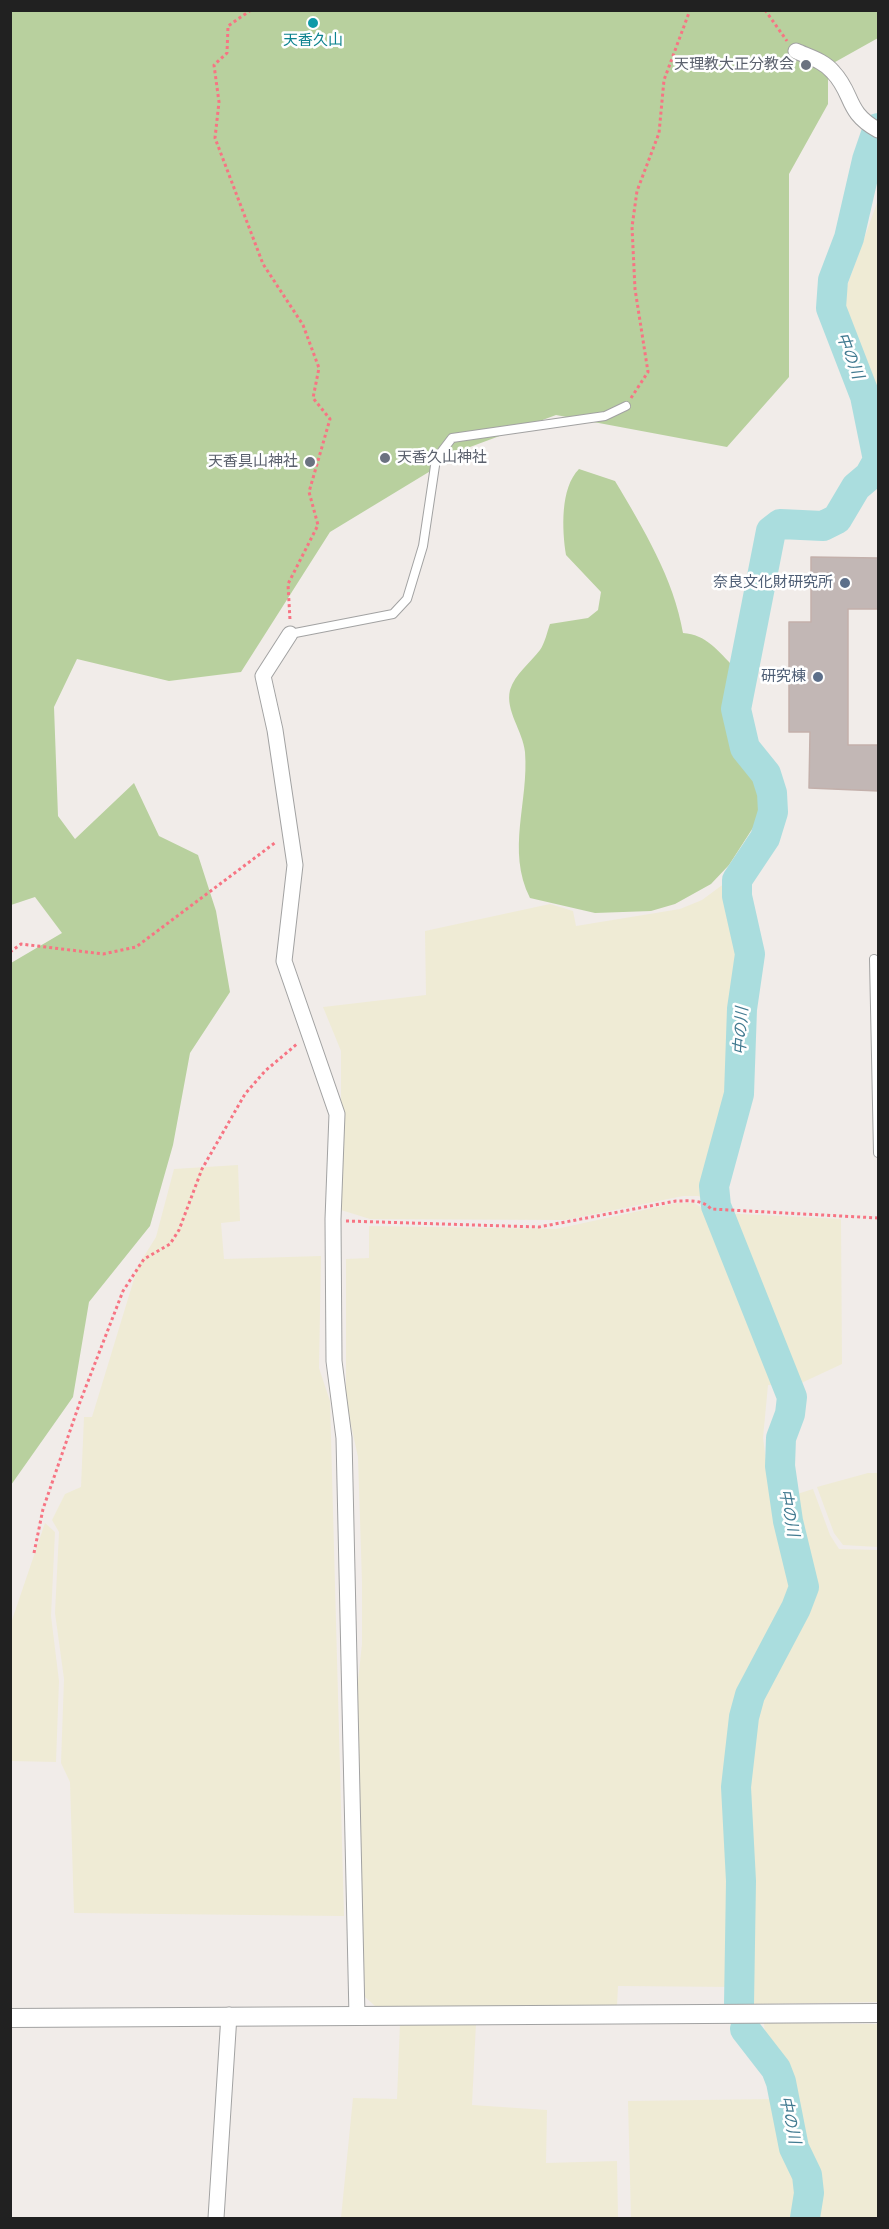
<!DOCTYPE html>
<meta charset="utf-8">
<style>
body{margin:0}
#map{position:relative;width:889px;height:2229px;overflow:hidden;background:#f1ece9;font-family:Roboto,sans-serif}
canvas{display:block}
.frame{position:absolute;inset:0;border:12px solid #212121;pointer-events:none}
</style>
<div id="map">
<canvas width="889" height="2229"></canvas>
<div class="frame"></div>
</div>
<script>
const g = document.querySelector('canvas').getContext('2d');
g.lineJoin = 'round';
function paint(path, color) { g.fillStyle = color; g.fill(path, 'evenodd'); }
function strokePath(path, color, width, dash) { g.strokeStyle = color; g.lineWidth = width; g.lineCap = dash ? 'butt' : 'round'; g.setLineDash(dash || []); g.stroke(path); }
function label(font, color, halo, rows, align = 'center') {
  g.font = font + ' Roboto,"Noto Sans JP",sans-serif'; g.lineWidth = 5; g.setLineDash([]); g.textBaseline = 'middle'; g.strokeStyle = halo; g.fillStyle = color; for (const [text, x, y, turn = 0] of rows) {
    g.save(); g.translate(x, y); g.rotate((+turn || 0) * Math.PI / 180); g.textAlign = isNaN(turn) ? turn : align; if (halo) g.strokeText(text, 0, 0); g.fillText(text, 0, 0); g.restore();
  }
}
paint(new Path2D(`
 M878 200V403L858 359 842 300Z
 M725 883 740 938 744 965 736 1012 733 1096 707 1200 698 1196H683L565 1220 370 1219 341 1210V1051L323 1007 426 995 425 931 550 904 573 911 576 926 680 909 702 900Z
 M238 1165 240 1221 221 1223 224 1259 321 1256 319 1368 330 1401 344 1916 74 1913 70 1782 61 1763 64 1679 55 1613 59 1532 52 1520 65 1494 81 1487 84 1417H92L138 1266 156 1237 174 1169Z
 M676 1203H694L709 1212 781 1385H768L763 1438 770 1491 793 1564 795 1587 748 1687 733 1733 729 1790 735 1987 618 1986 617 2006H375L365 1997 354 1717 362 1644V1582L358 1457 346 1402V1259L369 1258V1226L556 1229Z
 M721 1213 841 1219 842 1364 797 1385Z
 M868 1473H878V1547L843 1545 834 1533 817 1487Z
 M813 1489 830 1535 839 1549 878 1550V2002L751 2004V1832L746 1792 747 1758 762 1692 807 1609 813 1587V1568L801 1532 794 1495Z
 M45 1523 55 1532 51 1616 59 1681 56 1762 11 1761V1623Z
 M400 2023H476L472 2105 547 2110 546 2163 617 2161 618 2218H341L353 2098 397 2099Z
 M764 2023 878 2024V2218H816L820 2183 800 2125 792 2076 765 2034Z
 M776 2099 783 2133 802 2183 799 2218H631L628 2101Z`), '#efebd5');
paint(new Path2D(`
 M11 11H878V38L828 66V104L789 174V377L727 447 556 415 470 447 330 532 241 672 169 681 77 659 54 707 58 816 75 839 134 783 159 836 198 855 216 911 230 992 190 1053 173 1145 150 1226 89 1302 73 1397 11 1485V963L62 933 35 897 11 905Z
 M579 469 615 481C643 528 674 579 683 633 706 634 719 652 734 667L736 692 729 712 740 753 766 788 756 823 729 865 711 884 675 904 651 911 595 913 530 898C506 850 529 802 525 752 523 731 505 711 510 690 515 674 530 663 540 650 545 643 547 632 550 624L588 618 598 610 601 592 566 555C562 530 560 488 579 469Z`), '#b8d09e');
strokePath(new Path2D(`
 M739 2005 741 1881 736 1787 744 1717 750 1695 796 1608 804 1587 788 1521 780 1466 781 1438 790 1414 792 1397 716 1206 714 1186 739 1094 742 1009 750 954 737 896V880L765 838 773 812 772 793 766 774 745 748 736 709 771 531 780 524 823 526 837 519 856 487 869 476 878 460 865 396 831 308 833 280 849 238 867 160 878 128
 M745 2029 776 2069 781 2082 794 2148 807 2175 809 2193 805 2218`), '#aaddde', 30);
const building = new Path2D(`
 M811 557 879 558V609H848V745H879V791L809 788 810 732H789V622H811Z`);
paint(building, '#c2b7b5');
strokePath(building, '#c3b0ab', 1.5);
const service = new Path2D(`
 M290 634 393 614 407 599 423 546 436 459 452 438 605 416 626 406
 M874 959 878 1153`);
const minor = new Path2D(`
 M796 51C809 57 824 61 833 72 854 94 845 112 878 130
 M290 634 263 676 275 730 295 865 284 961 337 1114 333 1219 334 1361 344 1438 357 2016
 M216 2218 229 2015`);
const tertiary = new Path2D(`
 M10 2018 878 2013`);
strokePath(service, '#a2a2a2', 10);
strokePath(minor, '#a2a2a2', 17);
strokePath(tertiary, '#a2a2a2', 20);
strokePath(new Path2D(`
 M251 10 228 26 227 53 214 65 219 102 215 138 263 264 303 325 319 368 313 398 330 419 309 492 318 525 288 584 290 620
 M765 10 787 41
 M631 398 648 372 635 289 632 227 637 191 659 133 664 80 690 10
 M10 952 21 944 103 954 136 947 276 842
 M346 1221 539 1227 676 1201C689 1201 702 1199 711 1209L878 1218
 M34 1553 43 1509 80 1402 123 1291 144 1259 170 1244 179 1230 202 1169 245 1094 265 1071 297 1044`), '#f77483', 3, [3, 3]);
strokePath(service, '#fff', 8);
strokePath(minor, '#fff', 15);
strokePath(tertiary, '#fff', 18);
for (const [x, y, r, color] of [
 [313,23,6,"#0f9aa8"],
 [806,65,6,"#6b7280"],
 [385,458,6,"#6b7280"],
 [310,462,6,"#6b7280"],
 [845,583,6,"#5c6f8a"],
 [818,677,6,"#5c6f8a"]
]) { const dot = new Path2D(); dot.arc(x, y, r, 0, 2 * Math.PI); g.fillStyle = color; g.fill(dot); strokePath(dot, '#fff', 2); }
label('15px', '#0d838f', '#fff', [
 ["天香久山",313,41]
]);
label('15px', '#5b616d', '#fff', [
 ["天理教大正分教会",794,65],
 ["天香久山神社",397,458,"left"],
 ["天香具山神社",298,462]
], 'right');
label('15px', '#4e5e75', '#fff', [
 ["奈良文化財研究所",833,583],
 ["研究棟",806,677]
], 'right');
label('italic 16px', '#427b91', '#fff', [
 ["中の川",849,356,69],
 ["中の川",742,1031,-87],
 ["中の川",788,1513,79],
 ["中の川",789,2120,78]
]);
</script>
